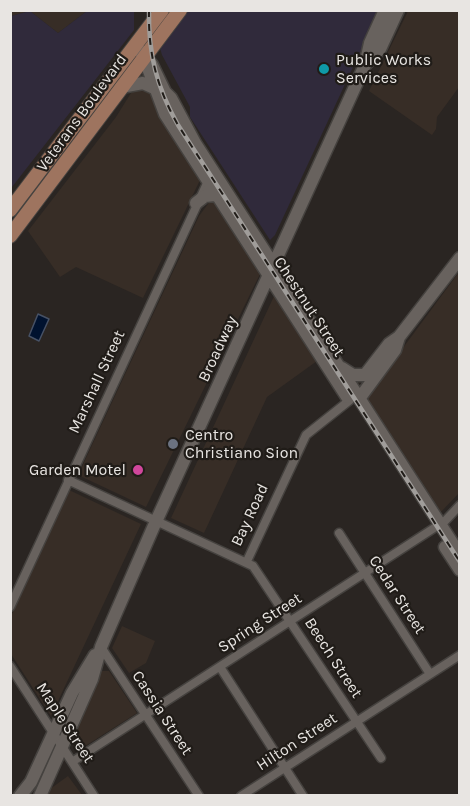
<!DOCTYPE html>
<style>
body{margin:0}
#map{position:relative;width:470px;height:806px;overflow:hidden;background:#2a2522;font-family:Karla,sans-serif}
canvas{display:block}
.frame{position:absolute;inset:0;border:12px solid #e8e5e2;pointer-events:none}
</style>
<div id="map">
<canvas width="470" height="806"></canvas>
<div class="frame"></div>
</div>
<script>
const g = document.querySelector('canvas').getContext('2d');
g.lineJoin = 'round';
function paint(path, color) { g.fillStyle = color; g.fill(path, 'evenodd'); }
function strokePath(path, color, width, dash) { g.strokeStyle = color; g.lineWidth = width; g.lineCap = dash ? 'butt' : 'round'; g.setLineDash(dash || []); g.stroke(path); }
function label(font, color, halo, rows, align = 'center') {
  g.font = font + ' Karla,sans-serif'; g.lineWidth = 4.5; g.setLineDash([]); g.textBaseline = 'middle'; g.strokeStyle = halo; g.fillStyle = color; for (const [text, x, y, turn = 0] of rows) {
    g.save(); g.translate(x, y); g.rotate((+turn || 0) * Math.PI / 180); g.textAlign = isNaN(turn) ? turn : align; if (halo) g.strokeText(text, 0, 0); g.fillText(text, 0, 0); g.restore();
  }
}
paint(new Path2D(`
 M11 11H87L58 33 30 11 11 16Z
 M408 11H459V87L437 117 436 129 432 135 369 91Z
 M139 89 151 94 201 178 143 298 76 267 60 277 28 231 116 117 131 93Z
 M211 200 217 201 261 272 146 507 78 475 199 216Z
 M459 272V493L440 513 366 398Z
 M275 294 317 361 267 397 204 533 171 518Z
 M69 490 141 524 51 716 11 654V616Z
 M122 626 155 641 146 663 129 673 112 648Z
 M102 671H109L137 713 79 750 71 741Z
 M68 776 82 795 47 796 50 789Z`), '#372d26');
paint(new Path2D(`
 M30 11 58 33 87 11H134V30L12 187 11 16Z
 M187 11H379L275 235 270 240 190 117V107L162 55 160 48Z`), '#302a3b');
const water = new Path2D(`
 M38 314 49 319 39 341 29 336Z`);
paint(water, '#00122f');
strokePath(water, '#465165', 1.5);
const street = new Path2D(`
 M68 480 253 566 381 758
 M339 533 430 674
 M247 561 306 435 350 400
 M10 607 210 177
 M101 647 199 796
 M10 666 94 796
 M220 667 303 796
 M72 762 445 521 460 505
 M241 796 460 655`);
const secondary = new Path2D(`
 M139 50 152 65 165 92 171 98 195 143 460 555
 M146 63 165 114 347 397
 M366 64 380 49 398 10
 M121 87 143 83 154 88
 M196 203 205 196 215 195 218 197
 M342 368 353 375H365L389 344 399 337 460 258
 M359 399 395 350 399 337
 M445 547 460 570
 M20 796 31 782 72 693 95 655
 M40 796 92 679 101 647 153 528 365 65 370 43 385 10`);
const primary = new Path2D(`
 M10 210 162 10
 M10 236 180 10`);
strokePath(street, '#45423f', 11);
strokePath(secondary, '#45423f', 15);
strokePath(primary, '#45423f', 16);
strokePath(street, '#68625e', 8);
strokePath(secondary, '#68625e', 12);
strokePath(primary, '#9e745f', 14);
const rail = new Path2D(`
 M149 10C148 54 157 88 178 125L460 562`);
strokePath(rail, '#a09d9a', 4.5);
strokePath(rail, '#201c18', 2, [7]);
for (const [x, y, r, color] of [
 [324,69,6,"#0f9aa8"],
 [173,444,6,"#6b7280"],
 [138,470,6,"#d1479c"]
]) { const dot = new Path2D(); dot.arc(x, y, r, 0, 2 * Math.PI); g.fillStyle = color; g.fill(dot); strokePath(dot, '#201c18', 2); }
label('16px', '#e8e5e2', '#201c18', [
 ["Public Works",336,60],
 ["Services",336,78],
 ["Centro",185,435],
 ["Christiano Sion",185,453],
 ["Garden Motel",126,470,"right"]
], 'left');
label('16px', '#e8e5e2', '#201c18', [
 ["Veterans Boulevard",82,113,-54],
 ["Chestnut Street",309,307,57],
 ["Broadway",218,349,-65],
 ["Marshall Street",97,382,-65],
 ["Bay Road",250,515,-65],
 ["Cedar Street",397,595,57],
 ["Spring Street",260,623,-33],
 ["Beech Street",333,658,57],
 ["Cassia Street",162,713,57],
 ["Maple Street",65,723,57],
 ["Hilton Street",297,742,-33]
]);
</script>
